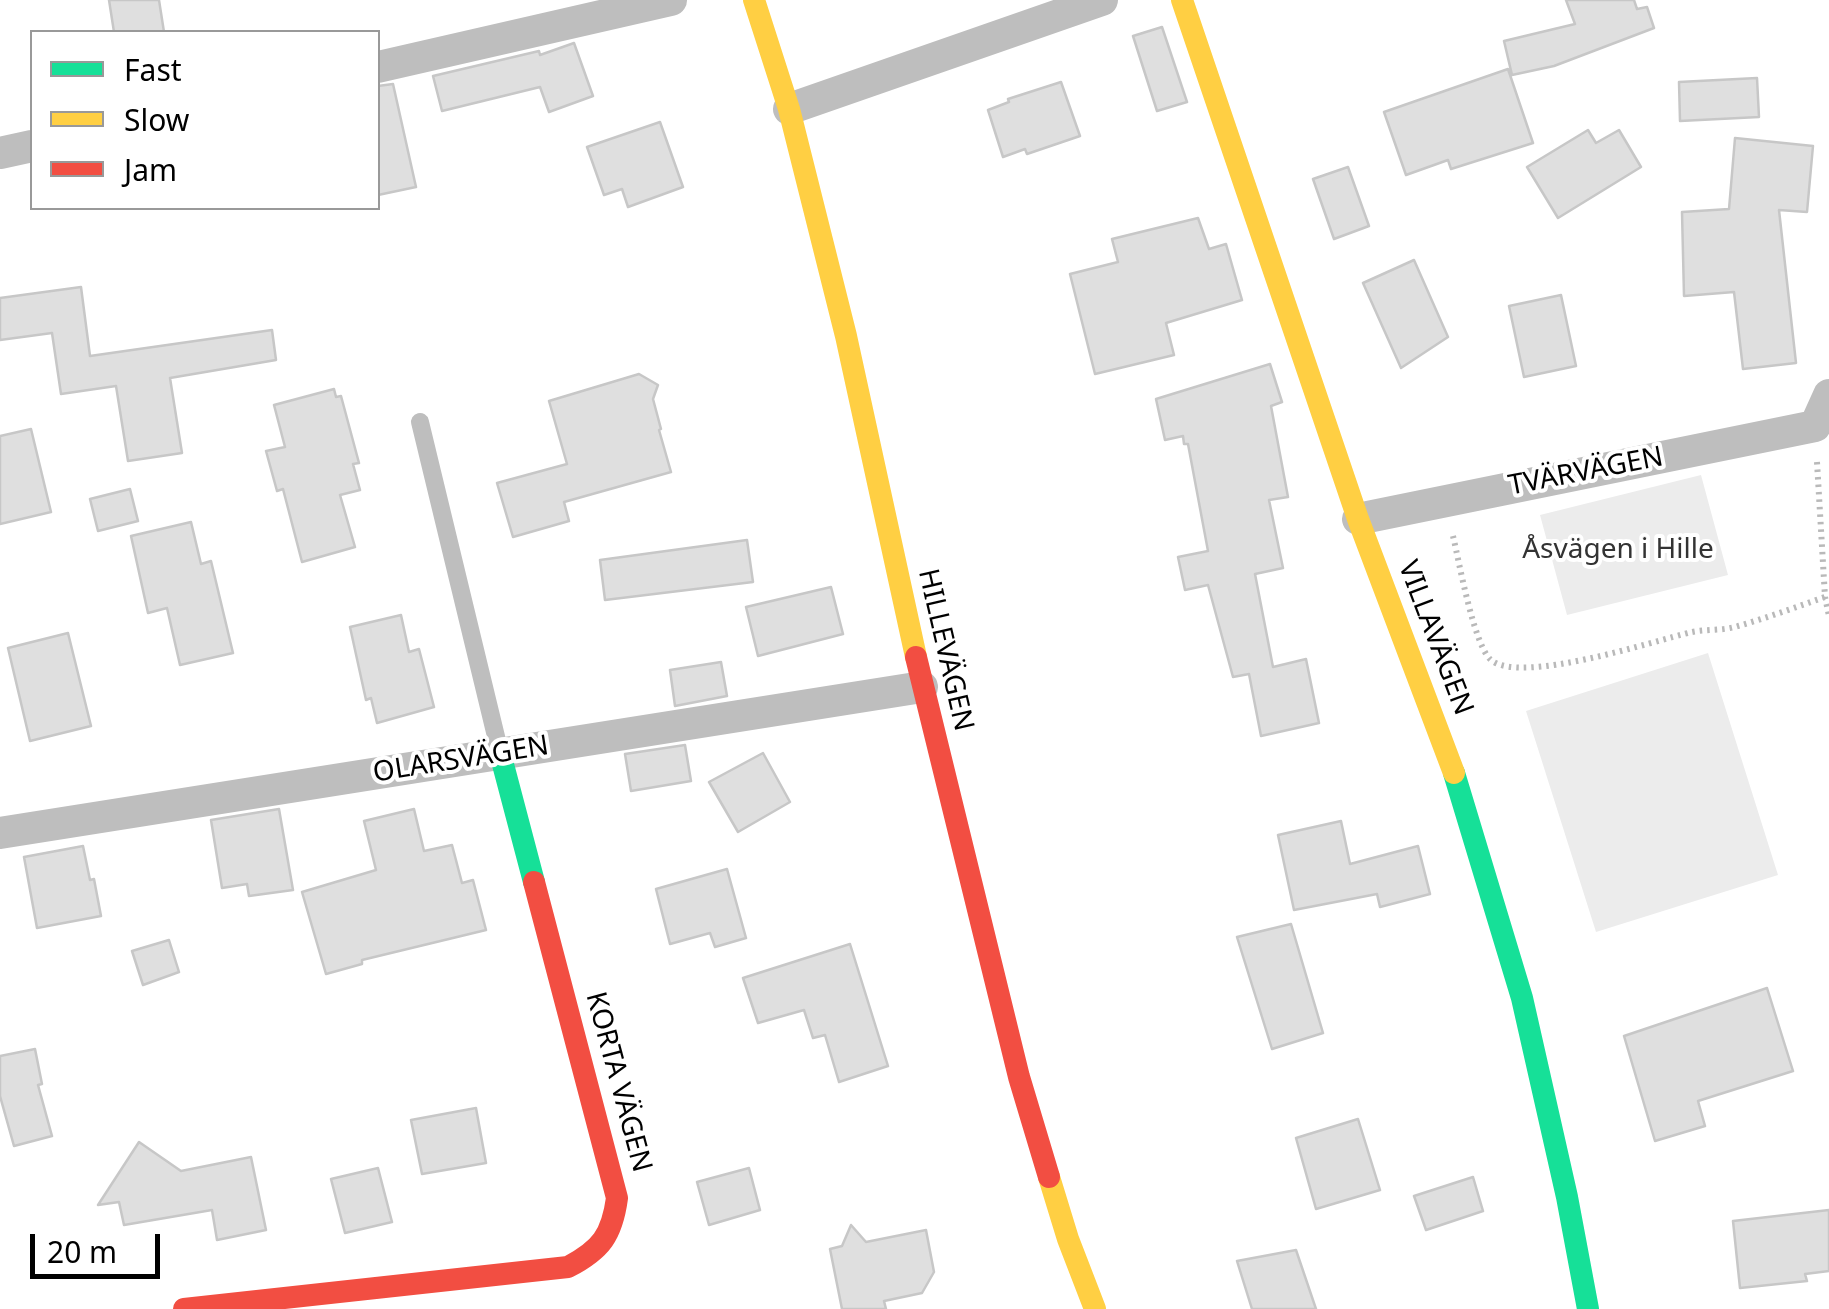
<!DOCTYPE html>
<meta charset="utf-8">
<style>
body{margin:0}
#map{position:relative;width:1829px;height:1309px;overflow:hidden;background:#fff;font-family:"Noto Sans",sans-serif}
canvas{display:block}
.legend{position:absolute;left:30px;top:30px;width:350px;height:180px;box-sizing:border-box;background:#fff;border:2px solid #999;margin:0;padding:12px 18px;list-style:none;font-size:30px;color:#000}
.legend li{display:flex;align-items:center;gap:20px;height:50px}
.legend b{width:50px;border:2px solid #999}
.scale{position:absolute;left:30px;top:1234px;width:130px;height:45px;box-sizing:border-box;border:5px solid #000;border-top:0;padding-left:12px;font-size:30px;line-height:35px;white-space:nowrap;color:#000;-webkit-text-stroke:8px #fff;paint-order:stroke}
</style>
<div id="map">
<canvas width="1829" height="1309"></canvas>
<ul class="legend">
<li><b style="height:12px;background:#16e098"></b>Fast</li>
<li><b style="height:12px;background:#ffcf43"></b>Slow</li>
<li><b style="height:12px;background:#f24e42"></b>Jam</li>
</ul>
<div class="scale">20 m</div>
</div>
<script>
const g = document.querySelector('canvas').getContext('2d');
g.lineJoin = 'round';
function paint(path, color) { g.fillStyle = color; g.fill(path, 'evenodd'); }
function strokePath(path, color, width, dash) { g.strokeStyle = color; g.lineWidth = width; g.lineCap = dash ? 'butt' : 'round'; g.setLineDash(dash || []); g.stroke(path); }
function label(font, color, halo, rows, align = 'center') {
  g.font = font + ' "Noto Sans",sans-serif'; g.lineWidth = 8; g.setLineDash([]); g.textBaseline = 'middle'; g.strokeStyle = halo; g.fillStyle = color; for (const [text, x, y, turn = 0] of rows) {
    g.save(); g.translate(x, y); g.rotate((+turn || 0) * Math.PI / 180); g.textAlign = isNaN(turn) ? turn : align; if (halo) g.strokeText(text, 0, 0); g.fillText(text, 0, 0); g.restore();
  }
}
paint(new Path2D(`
 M1701 475 1728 575 1567 615 1540 515Z
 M1708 653 1778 875 1596 932 1526 711Z`), '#ececec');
const building = new Path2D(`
 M109 0H159L164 32H114Z
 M1566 0H1634L1637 9 1647 7 1654 28 1554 66 1512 75 1504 41 1575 24Z
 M1162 27 1187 102 1157 111 1133 36Z
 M574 43 593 96 549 112 540 87 442 111 433 76 539 51 540 55Z
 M1508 69 1533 143 1451 169 1448 160 1406 175 1384 112Z
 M1757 78 1759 117 1680 121 1679 82Z
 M1061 82 1080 136 1027 154 1025 149 1003 157 988 110 1009 102 1008 99Z
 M393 84 416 187 378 195V86Z
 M660 122 683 187 628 207 622 189 604 195 587 147Z
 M1588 130 1596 143 1619 130 1641 167 1558 218 1527 167Z
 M1735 138 1813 146 1807 212 1779 210 1796 363 1743 369 1734 292 1684 296 1682 212 1729 209Z
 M1348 167 1369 226 1334 239 1313 179Z
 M1198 218 1209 249 1226 244 1242 300 1166 323 1174 355 1095 374 1070 274 1118 262 1112 239Z
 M1414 260 1448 337 1401 368 1363 283Z
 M81 287 90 356 272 330 276 360 170 378 182 453 128 461 116 386 61 394 52 333 0 340V298Z
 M1561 295 1576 366 1524 377 1509 306Z
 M1270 364 1282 402 1271 406 1288 497 1269 500 1283 568 1255 574 1273 667 1306 659 1319 723 1261 736 1249 674 1233 677 1208 585 1185 590 1178 557 1208 551 1188 444H1184L1183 436 1165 440 1156 399Z
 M639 374 658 385 653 399 661 429 659 430 671 472 564 502 569 521 513 537 497 483 567 464 549 401Z
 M334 389 336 397 341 396 359 463 353 464 360 490 340 495 355 547 302 562 283 489 277 491 266 451 285 447 274 405Z
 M31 429 51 512 0 524V436Z
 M130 489 138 521 98 531 90 499Z
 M191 522 201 564 211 561 233 653 180 665 167 608 148 613 131 536Z
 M747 540 753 582 605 600 600 560Z
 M831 587 843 634 758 656 746 607Z
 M401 615 409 652 419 649 434 707 377 723 371 698 366 700 350 627Z
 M68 633 91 726 30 741 8 648Z
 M721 662 727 696 675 706 670 670Z
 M685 745 691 781 631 791 625 754Z
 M763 753 790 802 738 832 709 782Z
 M279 809 293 890 249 896 247 884 222 888 211 820Z
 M414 809 424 851 452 845 462 883 473 880 486 930 362 960V964L326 974 302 892 376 870 364 821Z
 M1341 821 1350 864 1418 846 1430 894 1380 907 1377 894 1294 910 1278 835Z
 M83 846 90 880 94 879 101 916 37 928 24 857Z
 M727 869 746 938 715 947 710 933 670 944 656 889Z
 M1291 924 1323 1033 1272 1049 1237 937Z
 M169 940 179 972 143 985 132 951Z
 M850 944 888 1066 839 1082 825 1035 813 1038 804 1010 758 1023 743 978Z
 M1767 988 1793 1071 1698 1101 1705 1126 1655 1141 1624 1036Z
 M35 1049 42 1084 38 1085 52 1136 14 1146 0 1096V1056Z
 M476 1108 486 1163 422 1174 411 1120Z
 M1358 1119 1380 1190 1316 1209 1296 1138Z
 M139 1142 181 1171 251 1157 266 1230 217 1240 212 1210 124 1225 119 1202 98 1205Z
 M378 1168 392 1222 345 1233 331 1179Z
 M749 1168 760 1210 709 1225 697 1182Z
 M1473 1177 1483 1211 1426 1230 1414 1196Z
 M1829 1210V1271L1805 1274 1807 1281 1740 1288 1733 1221Z
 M851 1225 866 1242 926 1230 934 1272 922 1293 884 1301 886 1309H842L830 1249 842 1246Z
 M1296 1250 1316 1309H1252L1237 1261Z`);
paint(building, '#dfdfdf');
strokePath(building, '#c7c7c7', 2.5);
strokePath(new Path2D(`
 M1817 462 1825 597 1829 616
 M1453 536C1459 561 1474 646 1491 660 1521 685 1653 641 1692 632 1707 629 1723 631 1738 626 1767 618 1796 607 1825 597`), '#b9b9b9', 6, [2.5, 5]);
strokePath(new Path2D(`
 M420 422 500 753`), '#bebebe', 18);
strokePath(new Path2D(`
 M378 67 671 0
 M789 109 1102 0
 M0 153 32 146
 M1358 519 1815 426 1829 395
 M0 833 922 687`), '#bebebe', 32);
strokePath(new Path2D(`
 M500 753 534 882
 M1454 773 1522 998 1567 1197 1588 1309`), '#16e098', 22);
strokePath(new Path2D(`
 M754 0 789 109 846 336 916 657
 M1182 0 1358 519 1454 773
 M1049 1177 1068 1239 1095 1309`), '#ffcf43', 22);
strokePath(new Path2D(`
 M916 657 1019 1077 1049 1177
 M184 1309 568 1267C601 1250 612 1235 617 1198L534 882`), '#f24e42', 22);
label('28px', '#000', '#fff', [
 ["TVÄRVÄGEN",1586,472,-11],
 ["VILLAVÄGEN",1435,638,69],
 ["HILLEVÄGEN",945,650,77],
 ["OLARSVÄGEN",461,760,-9],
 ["KORTA VÄGEN",618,1082,75]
]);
label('28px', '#333', '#fff', [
 ["Åsvägen i Hille",1618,550]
]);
</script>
